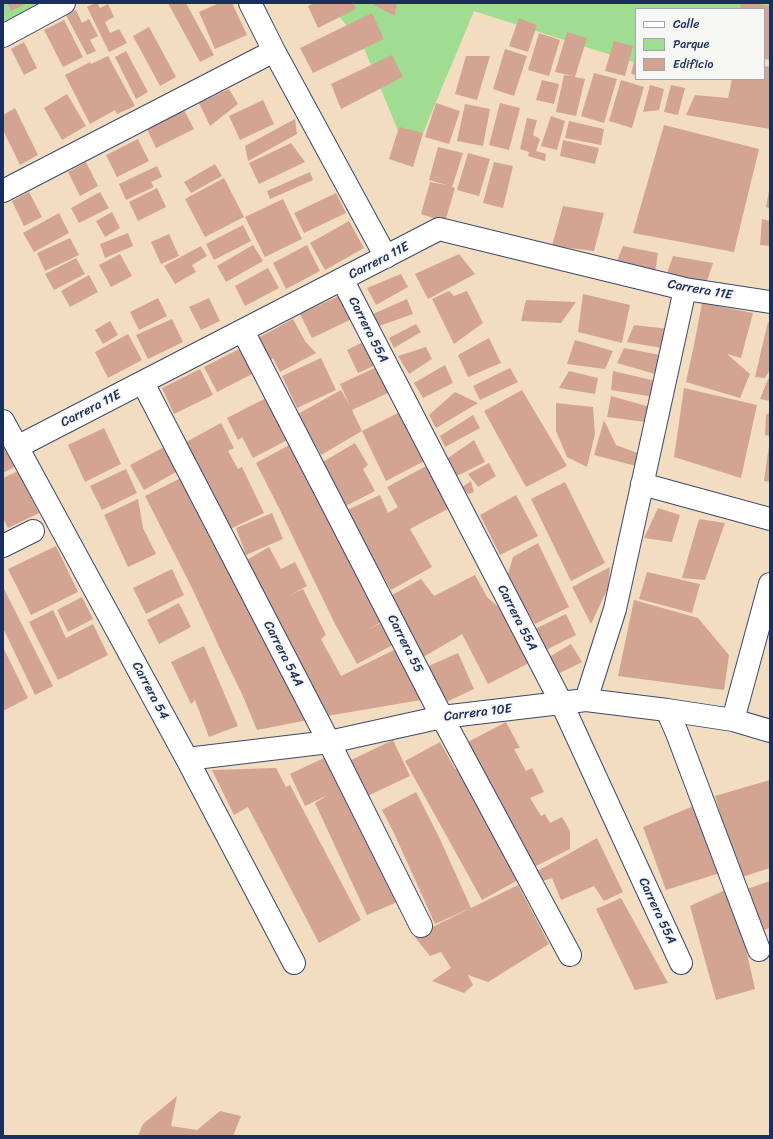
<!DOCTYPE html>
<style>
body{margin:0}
#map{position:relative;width:773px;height:1139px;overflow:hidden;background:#f2ddc0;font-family:Sriracha,sans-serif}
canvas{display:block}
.frame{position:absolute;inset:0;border:4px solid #1b2f5e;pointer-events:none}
.legend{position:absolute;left:635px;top:8px;width:130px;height:72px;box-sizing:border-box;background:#f6f6f2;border:1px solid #9ea6b7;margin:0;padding:5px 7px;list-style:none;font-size:12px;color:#1b2f5e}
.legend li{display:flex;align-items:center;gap:8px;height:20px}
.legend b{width:20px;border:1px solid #9ea6b7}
</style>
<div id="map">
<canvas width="773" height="1139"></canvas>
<div class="frame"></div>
<ul class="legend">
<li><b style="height:5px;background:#fff"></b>Calle</li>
<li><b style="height:11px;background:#a0dd91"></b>Parque</li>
<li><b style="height:11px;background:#d4a493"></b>Edificio</li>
</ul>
</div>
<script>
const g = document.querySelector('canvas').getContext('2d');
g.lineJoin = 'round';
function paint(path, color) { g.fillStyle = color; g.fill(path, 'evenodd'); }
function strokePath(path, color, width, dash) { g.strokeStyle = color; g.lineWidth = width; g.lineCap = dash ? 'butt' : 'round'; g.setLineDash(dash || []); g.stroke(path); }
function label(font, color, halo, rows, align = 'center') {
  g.font = font + ' Sriracha,sans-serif'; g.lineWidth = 3.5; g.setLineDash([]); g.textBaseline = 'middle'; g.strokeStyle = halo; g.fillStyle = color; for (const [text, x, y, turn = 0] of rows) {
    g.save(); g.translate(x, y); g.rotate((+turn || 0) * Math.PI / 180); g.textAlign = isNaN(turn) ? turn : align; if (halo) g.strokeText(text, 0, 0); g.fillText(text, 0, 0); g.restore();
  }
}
paint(new Path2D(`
 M3 3H70L3 41Z
 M329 3H770V19L764 9H636V63L474 11 423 133 413 167 364 48Z`), '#a0dd91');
paint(new Path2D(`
 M7 3H28L11 11Z
 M95 3H97L100 8 108 4 114 17 105 22 110 33 119 29 127 43 109 52 87 7Z
 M168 3H186L214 55 200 62Z
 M219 3H232L247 35 215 49 199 12Z
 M314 3H353L356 9 318 28 308 6Z
 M370 3H397L395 16Z
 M741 3H756L770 7V60L764 59V9H740Z
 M76 10 82 23 89 19 98 36 90 40 96 51 87 55 66 15Z
 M372 13 384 39 313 73 300 48Z
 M519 18 537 25 528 52 509 46Z
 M64 20 83 57 63 67 44 30Z
 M149 27 176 77 160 86 133 36Z
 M567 32 587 38 575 77 585 79 576 116 556 112 564 75 573 76 555 72Z
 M539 33 560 40 549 76 528 70Z
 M614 41 633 46 625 76 605 71Z
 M24 42 37 68 24 75 11 49Z
 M505 49 527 56 514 96 493 89Z
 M126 51 148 92 136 99 115 57Z
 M392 55 403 77 341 109 331 84Z
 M108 56 135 106 117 114 115 110 90 124 65 75 90 62 91 64Z
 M466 56H490L477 100 455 94Z
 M635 57H636V75L631 74Z
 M764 66 770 67V129L686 115 695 95 728 98 732 79H764Z
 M594 73 617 79 604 123 581 116Z
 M542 80 559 84 554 104 536 100Z
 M621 80 644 87 632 128 609 121Z
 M650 85 664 89 659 110 643 112Z
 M671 85 685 88 678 115 664 112Z
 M229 89 238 104 210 126 199 103Z
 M67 94 86 126 62 140 44 108Z
 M263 100 274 124 240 140 229 116Z
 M436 103 460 111 449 144 425 137Z
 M500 103 520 108 509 150 489 145Z
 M465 104 490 109 483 146 457 141Z
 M15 108 38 155 20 165 3 130V115Z
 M184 110 194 129 156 148 147 129Z
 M551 116 565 121 557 150 541 146Z
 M527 118 537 120 533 135 540 139 536 151 546 154 545 161 528 156 529 152 520 149Z
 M295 119 297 134 248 161 245 146Z
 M569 121 604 129 601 145 565 138Z
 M664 125 759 149 734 252 633 233Z
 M399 127 423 133 413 167 389 159Z
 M138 139 149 161 117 177 106 155Z
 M563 140 599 148 595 164 560 156Z
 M291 143 305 162 259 184 249 163Z
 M438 147 463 153 452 187 455 188 445 222 421 214 430 182 447 185 429 180Z
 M468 153 490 159 479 196 457 190Z
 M86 162 98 186 80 196 68 172Z
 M494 162 513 166 503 208 483 203Z
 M215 164 222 176 191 193 184 182Z
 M157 166 162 177 151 182 154 187 126 200 119 184Z
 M310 172 313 180 270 199 267 191Z
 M224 178 244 217 205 237 185 199Z
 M157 188 166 207 138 221 129 202Z
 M769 191H770V209L766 207Z
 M29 192 42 217 24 226 12 201Z
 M100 192 109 208 79 223 71 208Z
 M336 193 346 213 304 233 294 213Z
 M283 199 302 239 265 257 245 217Z
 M563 206 604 213 594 251 552 246Z
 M112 212 120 228 105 237 96 221Z
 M59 213 69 233 34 252 23 233Z
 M762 219 770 221V246L760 245Z
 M349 221 364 248 325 270 310 243Z
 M243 225 251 241 214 260 206 244Z
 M128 233 133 246 105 258 100 244Z
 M169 234 179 256 161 264 151 242Z
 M70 238 79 255 45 271 37 253Z
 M253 245 263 261 226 282 217 266Z
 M307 245 320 271 286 289 273 263Z
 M201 246 207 256 192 265 196 272 175 284 164 266Z
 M623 246 658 253 655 273 615 266Z
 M120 254 132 276 111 287 99 265Z
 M459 254 475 274 428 299 415 274Z
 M673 256 713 263 705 287 665 279Z
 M76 258 85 274 54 290 45 274Z
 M268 268 279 288 245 306 235 286Z
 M401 274 408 287 376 305 367 288Z
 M89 275 98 292 70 307 61 291Z
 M449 291 454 296 467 291 483 323 454 344 432 299Z
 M343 294 354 318 312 338 300 314Z
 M583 294 630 305 622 343 578 332Z
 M158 298 167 316 139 330 130 312Z
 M209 298 220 321 201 330 189 307Z
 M407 299 413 314 379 326 373 314Z
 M526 300 576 302 561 323 521 321Z
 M702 303 753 313 741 358 727 354 750 374 740 398 686 382 694 345 702 347 694 345Z
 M172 319 183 342 148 359 136 335Z
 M293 319 305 341 316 353 280 372 273 358 270 360 258 338Z
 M110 321 118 335 103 344 95 330Z
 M768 322H770V370L765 378 755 377Z
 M416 324 421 332 394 348 389 338Z
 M634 325 669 329 662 348 627 342Z
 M128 334 142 360 108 378 95 352Z
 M489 338 501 363 468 377 458 355Z
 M369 339 380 363 358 373 347 350Z
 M575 340 613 351 605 369 567 364Z
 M243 347 256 372 217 392 204 367Z
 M426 347 432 359 409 374 398 356Z
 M624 348 660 355 655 374 617 363Z
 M321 358 336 390 297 408 282 376Z
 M445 365 453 383 423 398 414 383Z
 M379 366 390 392 352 410 362 431 321 455 298 414 341 390 350 406 340 384Z
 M510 368 518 382 480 400 473 386Z
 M200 369 213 395 174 414 162 388Z
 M569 371 598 378 595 394 559 388Z
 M613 371 656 381 654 397 611 390Z
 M768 379H770V401L760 399Z
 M684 388 757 405 741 478 674 457Z
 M522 390 567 466 526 487 484 411Z
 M455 392 478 403 436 428 429 415Z
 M611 396 650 407 646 422 607 417Z
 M268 397 295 436 253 458 242 437 238 440 227 418Z
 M556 403 593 407 595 434 587 467 567 457 556 431Z
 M404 410 430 458 386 481 362 431Z
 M770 412V436L765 435 766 415Z
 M473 415 480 428 445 447 440 436Z
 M604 420 616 445 640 454 636 466 594 455Z
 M221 423 234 448 228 451 238 469 242 467 264 513 230 529 209 484V486L186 442Z
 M104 428 121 464 85 482 68 445Z
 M474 440 485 462 457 476 448 458Z
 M3 441 16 466 3 473Z
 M293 443 383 621 364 632 390 618 402 640 357 664 335 624 279 508 256 463Z
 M355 443 368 465 363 469 375 491 344 507 321 463Z
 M170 444 183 468 144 490 130 465Z
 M769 446 770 447V482L764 481Z
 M489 463 496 476 478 487 468 474Z
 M430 464 453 506 410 529 432 567 391 590 345 511 380 495 388 513 398 507 401 513 387 487Z
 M126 469 137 493 102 510 90 486Z
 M18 471 39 513 8 528 3 518V478Z
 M187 475 313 719 257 730 242 694 222 653 192 588 145 496Z
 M471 481 474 492 468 494 462 487Z
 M565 482 605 563 571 581 531 499Z
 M516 495 538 536 500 555 480 515Z
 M138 499 143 528 156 554 128 567 104 515Z
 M658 508 680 515 672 542 644 538Z
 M272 513 283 539 246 555 236 528Z
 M699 519 725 523 705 580 682 578Z
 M538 543 569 607 535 624 507 578 513 557Z
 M56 546 78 592 31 615 8 569Z
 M269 547 281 569 295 562 307 586 287 597 303 589 326 635 321 639 341 676 396 649 421 700 327 716 245 561Z
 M610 567 608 588 591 624 572 587Z
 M172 569 184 595 146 614 133 588Z
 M647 572 700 584 692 613 639 599Z
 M475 575 487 597 504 612 531 662 488 684 462 634 456 638 418 660 385 599 421 579 434 596Z
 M3 587 53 686 35 695 3 628Z
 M82 597 93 619 68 632 57 610Z
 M634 600 698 618 729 655 724 690 618 676Z
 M179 603 191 627 159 644 147 620Z
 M53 610 66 638 93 624 108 655 58 680 29 622Z
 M566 614 576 635 546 650 535 629Z
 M571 644 582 662 558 674 549 657Z
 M204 646 238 726 209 737 195 700 191 704 171 662Z
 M3 647 28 698 3 711Z
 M458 653 474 689 442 704 424 668Z
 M506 722 520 748 514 749 526 771 532 768 544 792 530 798 541 816 545 814 550 823 562 817 570 831V849L532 868 468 742Z
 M393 740 410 776 363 798 345 763Z
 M440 742 455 769 462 768 520 879 482 900 405 761Z
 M328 756 402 900 367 915 315 803 328 795 305 806 290 774Z
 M276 768 286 787 290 785 361 920 319 943 248 807 234 815 212 770Z
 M770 780V868L739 878 715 796Z
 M416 792 439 837 471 908 435 924 393 831 382 810Z
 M696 805 720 873 666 890 643 827Z
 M597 838 623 892 604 901 594 886 561 900 552 878 539 882 532 874Z
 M770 881V928L756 932 744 890Z
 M518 885 549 944 488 982 468 975 473 985 464 993 432 981 451 968 441 952 430 956 414 936Z
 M732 887 755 989 716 1000 690 906Z
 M621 898 668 983 635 990 596 909Z
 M177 1096 171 1126 197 1130 220 1111 241 1116 233 1136H138L143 1124Z`), '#d4a493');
const minor = new Path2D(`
 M250 3 274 51 386 257
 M3 36 64 3
 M3 191 274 51
 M342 279 562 704 681 963
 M243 331 442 717 570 955
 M143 383 329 742 421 926
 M3 421 187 759 294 963
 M17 447 439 229 685 289 770 302
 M642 484 770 519
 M3 546 33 531
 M586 700 615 609 685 289
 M667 710 677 733 759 950
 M733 720 770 584
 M187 759 329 742 442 717 586 700 667 710 733 720 770 731`);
strokePath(minor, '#3b496d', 24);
strokePath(minor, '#fff', 22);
label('13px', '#1b2f5e', '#f6f6f2', [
 ["Carrera 11E",379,261,-27],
 ["Carrera 11E",700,290,10],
 ["Carrera 55A",368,330,63],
 ["Carrera 11E",91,409,-27],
 ["Carrera 55A",517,618,63],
 ["Carrera 55",405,644,63],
 ["Carrera 54A",283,654,63],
 ["Carrera 54",150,691,62],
 ["Carrera 10E",478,713,-7],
 ["Carrera 55A",657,911,65]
]);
</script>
